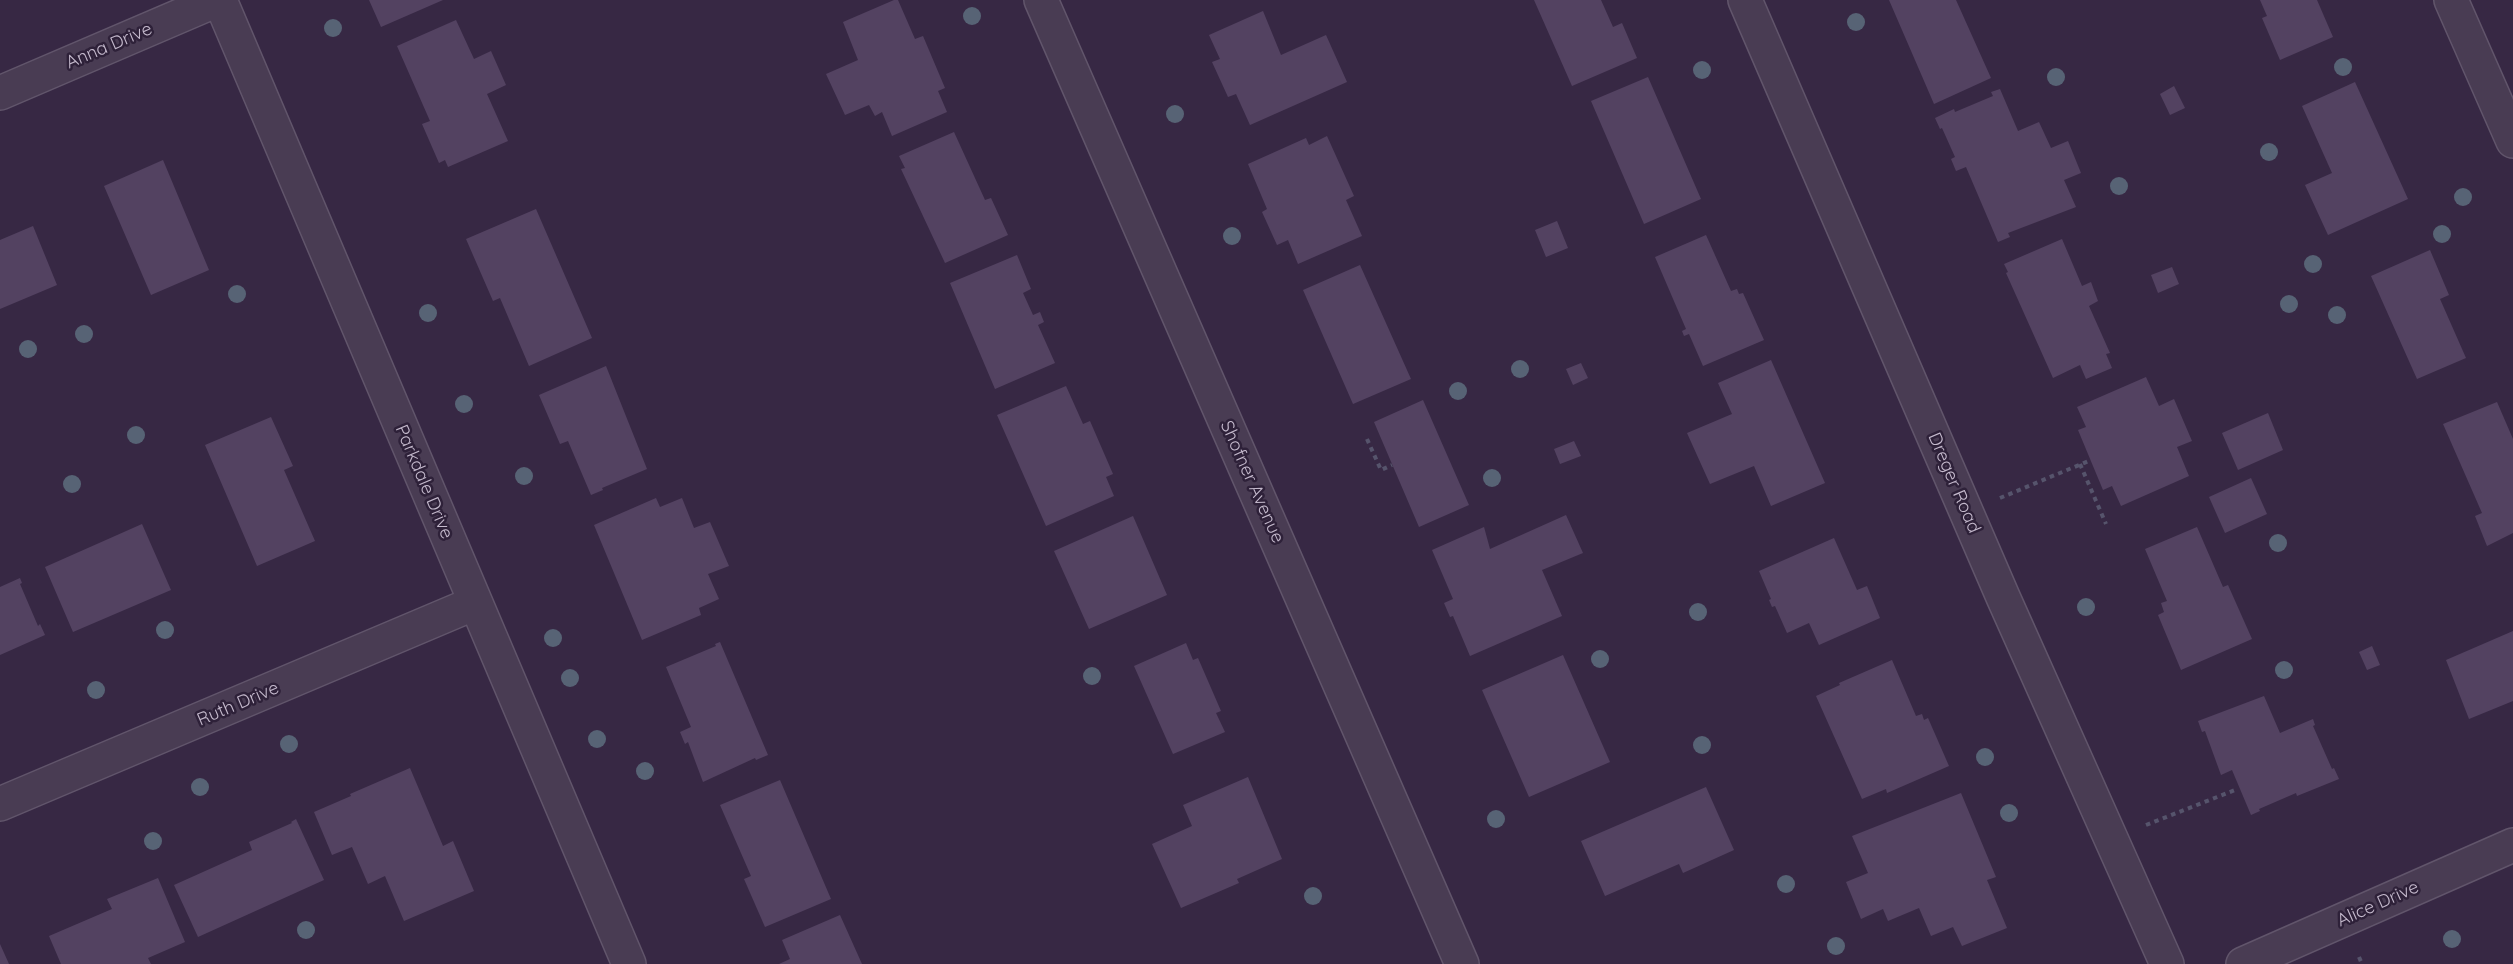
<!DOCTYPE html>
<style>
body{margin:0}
canvas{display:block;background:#372844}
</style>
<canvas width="2513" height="964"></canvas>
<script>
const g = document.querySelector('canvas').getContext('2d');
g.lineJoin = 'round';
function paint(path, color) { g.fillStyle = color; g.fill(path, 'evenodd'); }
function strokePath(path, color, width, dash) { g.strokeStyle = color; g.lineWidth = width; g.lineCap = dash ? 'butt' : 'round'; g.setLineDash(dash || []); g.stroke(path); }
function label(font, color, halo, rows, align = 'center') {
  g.font = font + ' Quicksand,sans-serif'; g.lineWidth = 5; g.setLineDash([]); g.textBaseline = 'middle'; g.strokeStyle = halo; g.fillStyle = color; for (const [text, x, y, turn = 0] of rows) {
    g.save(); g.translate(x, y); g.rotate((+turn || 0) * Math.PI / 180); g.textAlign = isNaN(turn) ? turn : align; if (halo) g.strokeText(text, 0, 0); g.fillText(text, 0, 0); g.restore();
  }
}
paint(new Path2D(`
 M369 0H443L381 27Z
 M894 0H898L915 39 923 36 945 88 938 91 947 112 892 136 882 112 875 116 869 105 845 115 826 74 858 60 843 22Z
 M1534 0H1601L1613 27 1622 23 1637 58 1572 86Z
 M1889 0H1956L1991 78 1934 104Z
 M2260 0H2317L2333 37 2280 60 2262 18 2267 16Z
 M1263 11 1281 55 1326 35 1347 82 1250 125 1236 94 1228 97 1212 62 1220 59 1209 35Z
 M456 20 474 59 491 51 506 85 487 94 508 141 448 167 445 160 439 163 422 124 430 121 397 46Z
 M1648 77 1701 199 1644 224 1591 101Z
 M2355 82 2408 199 2328 235 2305 185 2332 173 2302 106Z
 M2174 86 2185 108 2170 115 2160 94Z
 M2000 89 2018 131 2039 122 2051 148 2068 141 2081 173 2064 180 2076 207 2008 233 2010 237 1998 242 1966 167 1956 171 1951 159 1955 157 1942 128 1940 129 1935 118 1954 109 1955 112 1993 96 1991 92Z
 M954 132 985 200 991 198 1008 235 945 263 901 169 905 168 899 156Z
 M1327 136 1354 196 1346 200 1362 236 1298 264 1288 240 1277 245 1262 212 1267 209 1248 164 1306 138 1309 145Z
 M163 160 209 270 151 295 104 186Z
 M536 209 592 338 529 366 500 298 493 301 466 239Z
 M1557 221 1568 248 1546 257 1535 230Z
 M33 226 57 285 0 309V240Z
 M1706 235 1731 291 1737 289 1739 294 1743 293 1764 340 1703 366 1689 334 1684 336 1682 331 1686 329 1655 257Z
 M2062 239 2082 286 2091 282 2098 301 2089 306 2110 353 2106 354 2112 368 2086 379 2080 365 2053 378 2006 273 2008 272 2004 264Z
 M2430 250 2449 295 2440 299 2466 358 2417 379 2371 276Z
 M1017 255 1031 289 1023 293 1033 315 1040 312 1044 322 1038 325 1055 363 995 389 950 283Z
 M1360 265 1411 379 1353 404 1303 290Z
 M2172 267 2179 284 2158 293 2151 275Z
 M1771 360 1825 483 1771 506 1754 466 1710 484 1687 433 1732 414 1718 383Z
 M1581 363 1588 378 1573 385 1566 369Z
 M606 366 647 469 602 488 603 490 591 495 568 441 560 444 539 395Z
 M2146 377 2159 406 2174 399 2192 441 2177 447 2189 476 2121 506 2112 486 2103 490 2078 430 2086 427 2077 407Z
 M1066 386 1083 424 1090 421 1113 474 1106 477 1114 496 1046 526 997 415Z
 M1423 400 1469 505 1419 527 1374 422Z
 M2497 402 2513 439V533L2487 546 2475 516 2482 513 2443 424Z
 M2268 413 2283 450 2238 470 2222 433Z
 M271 417 293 466 284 470 315 541 257 566 205 445Z
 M1574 441 1581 456 1560 464 1554 449Z
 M2251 478 2267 514 2225 533 2209 497Z
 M656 498 660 507 682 498 694 528 710 522 729 566 708 574 719 599 699 608 701 615 642 640 594 525Z
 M1566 515 1583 553 1542 570 1562 616 1470 656 1453 616 1450 617 1444 603 1453 599 1432 550 1484 527 1490 549Z
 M1133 516 1167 595 1089 629 1054 551Z
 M142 524 171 590 73 632 45 567Z
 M2197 527 2223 587 2228 585 2252 639 2181 670 2158 615 2164 612 2161 603 2167 601 2145 549Z
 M1834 538 1857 590 1867 586 1880 618 1819 645 1809 623 1787 633 1775 606 1772 607 1769 600 1771 599 1759 571Z
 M20 578 22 583 20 584 38 626 40 624 45 635 0 655V587Z
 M2513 631V701L2469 719 2446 660Z
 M720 642 768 755 756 760 755 758 703 782 688 742 685 744 680 732 691 727 666 667 716 646 715 644Z
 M1186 643 1193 660 1198 658 1221 711 1216 713 1225 732 1173 754 1134 666Z
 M2372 646 2380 665 2367 670 2359 652Z
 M1563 655 1610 762 1529 797 1482 690Z
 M1892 660 1916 716 1922 714 1924 720 1928 718 1949 766 1887 793 1886 789 1862 799 1816 696 1840 685 1839 683Z
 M2264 696 2280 733 2313 719 2315 725 2313 726 2332 769 2334 768 2339 779 2297 796 2296 793 2259 809 2260 811 2251 815 2232 770 2221 775 2205 731 2202 732 2198 721Z
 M410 768 443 846 453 841 474 891 404 921 385 876 368 884 352 847 332 855 314 812 351 796 350 794Z
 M1248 777 1282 859 1237 879 1239 883 1181 908 1152 844 1192 826 1183 805Z
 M780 780 831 899 765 927 744 879 751 876 720 805Z
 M1706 787 1734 850 1683 873 1679 864 1605 896 1581 841Z
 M1961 793 1996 877 1987 880 2007 928 1962 946 1953 927 1931 936 1919 908 1888 921 1883 909 1861 919 1846 882 1868 873 1852 836Z
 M296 819 324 880 198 937 174 885 252 850 249 842 292 823 291 822Z
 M158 878 185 942 148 958 151 964H61L49 936 112 909 107 899Z
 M840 915 862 964H779L790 959 782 940Z
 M0 944 9 964H0Z`), '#534261');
const street = new Path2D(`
 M220 0 629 964
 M1041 0 1462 964
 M1745 0 2003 597 2167 964
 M2451 0 2513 141
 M0 93 217 0
 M0 804 475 603
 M2243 964 2513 845`);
strokePath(street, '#61556b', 36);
strokePath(new Path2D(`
 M1367 439 1381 470 1392 465
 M2080 464 2106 524
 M2000 498 2091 460
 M2146 825 2235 790
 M2359 957 2362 964`), '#56546c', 4, [4.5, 4.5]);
strokePath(street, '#493c53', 33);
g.fillStyle = '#576375';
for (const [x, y] of [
 [972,16],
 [1856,22],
 [333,28],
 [2343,67],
 [1702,70],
 [2056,77],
 [1175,114],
 [2269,152],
 [2119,186],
 [2463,197],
 [2442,234],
 [1232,236],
 [2313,264],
 [237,294],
 [2289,304],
 [428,313],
 [2337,315],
 [84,334],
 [28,349],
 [1520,369],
 [1458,391],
 [464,404],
 [136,435],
 [524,476],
 [1492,478],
 [72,484],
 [2278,543],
 [2086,607],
 [1698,612],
 [165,630],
 [553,638],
 [1600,659],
 [2284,670],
 [1092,676],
 [570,678],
 [96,690],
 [597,739],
 [289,744],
 [1702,745],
 [1985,757],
 [645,771],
 [200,787],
 [2009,813],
 [1496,819],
 [153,841],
 [1786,884],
 [1313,896],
 [306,930],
 [2452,939],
 [1836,946]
]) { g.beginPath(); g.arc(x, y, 9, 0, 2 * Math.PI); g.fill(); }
label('18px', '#c5bacd', '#2e2139', [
 ["Anna Drive",109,46,-23],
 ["Parkdale Drive",424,482,67],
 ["Shofner Avenue",1252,482,66],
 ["Dreger Road",1954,483,67],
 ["Ruth Drive",238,704,-23],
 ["Alice Drive",2378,904,-24]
]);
</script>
